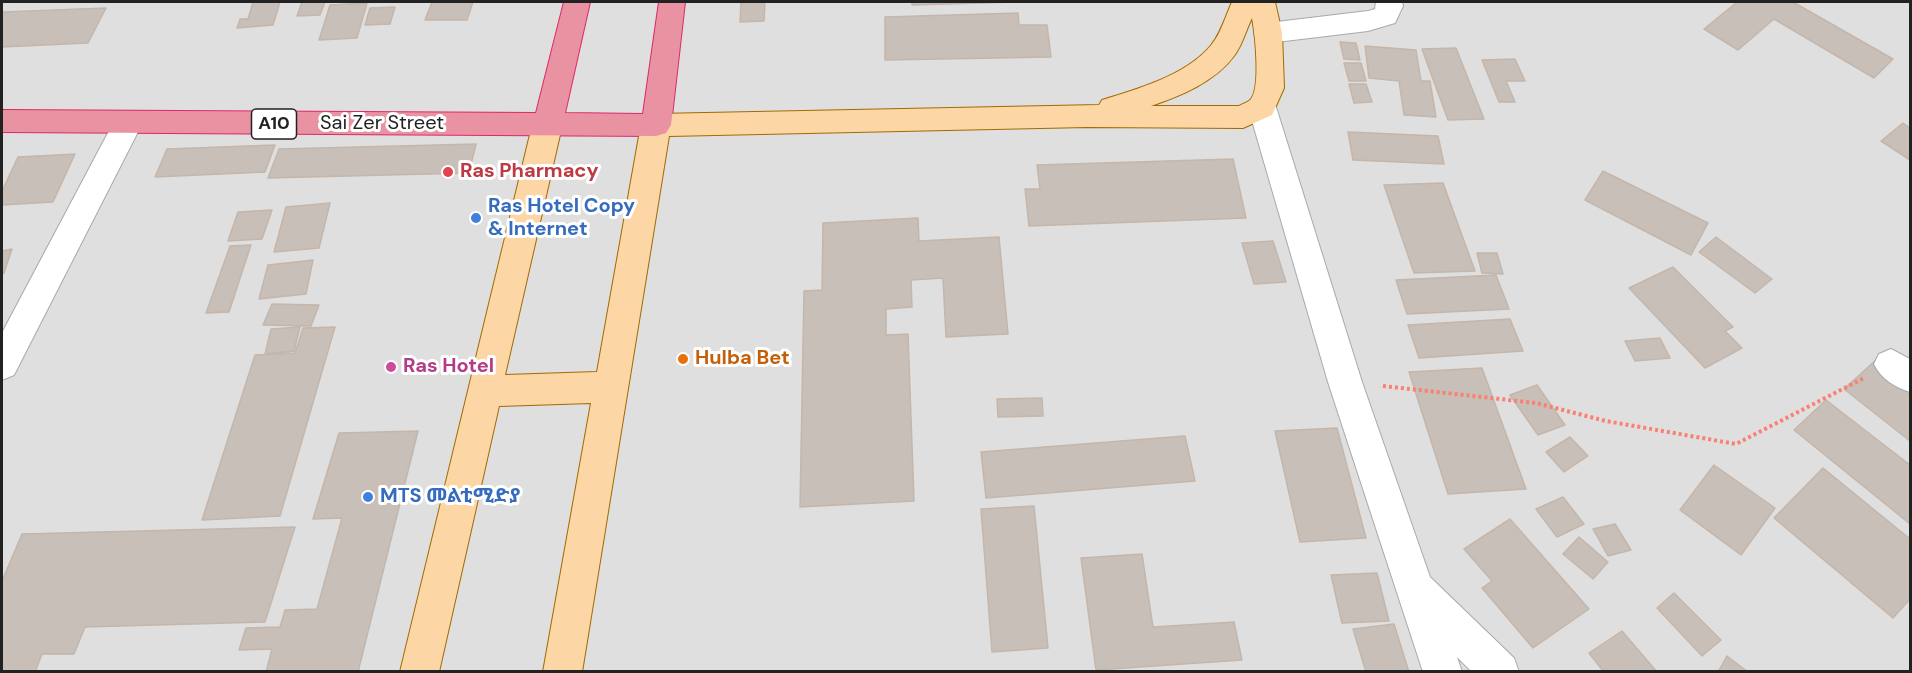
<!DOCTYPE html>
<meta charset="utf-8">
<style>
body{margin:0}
#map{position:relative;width:1912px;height:673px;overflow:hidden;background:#f2efe9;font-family:"DM Sans",sans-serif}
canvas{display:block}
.frame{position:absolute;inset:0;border:3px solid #222;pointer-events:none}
</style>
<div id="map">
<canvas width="1912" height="673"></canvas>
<div class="frame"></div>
</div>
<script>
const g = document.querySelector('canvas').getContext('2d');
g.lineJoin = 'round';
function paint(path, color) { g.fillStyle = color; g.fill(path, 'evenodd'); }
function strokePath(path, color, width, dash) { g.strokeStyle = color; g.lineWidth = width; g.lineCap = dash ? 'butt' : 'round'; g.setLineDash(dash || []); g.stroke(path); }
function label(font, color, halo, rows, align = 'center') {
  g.font = font + ' "DM Sans","Noto Sans Ethiopic",sans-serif'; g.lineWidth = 6; g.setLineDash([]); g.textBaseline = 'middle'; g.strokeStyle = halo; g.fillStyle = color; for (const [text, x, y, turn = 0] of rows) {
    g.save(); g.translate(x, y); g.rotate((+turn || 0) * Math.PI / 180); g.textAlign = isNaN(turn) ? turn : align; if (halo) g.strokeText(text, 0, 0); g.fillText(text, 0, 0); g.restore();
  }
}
paint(new Path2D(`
 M2 2H1910V671H2Z`), '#e0dfdf');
const building = new Path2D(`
 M253 2H280L273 25 237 28 240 19H248Z
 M302 2H325L320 15 297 16Z
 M432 2H473L467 20H425Z
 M741 2H765L764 21 740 22Z
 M912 2H1016L912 5Z
 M1737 2H1793L1893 59 1874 78 1774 19 1738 50 1704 29Z
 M367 3 357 38 319 40 330 5Z
 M395 7 390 24 365 25 370 8Z
 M106 8 88 43 2 47V12Z
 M1018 13 1019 25H1047L1051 57 885 60V17Z
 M1340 42 1356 43 1360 60 1344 59Z
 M1365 46 1416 50 1421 81H1430L1436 117 1404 115 1399 81 1369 78Z
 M1456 48 1484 119 1448 120 1422 49Z
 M1515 59 1525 81H1506L1515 102H1499L1482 60Z
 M1344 63H1361L1366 81H1349Z
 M1349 84H1366L1372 102 1354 103Z
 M1903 123 1910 128V160L1881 141Z
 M1348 132 1438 136 1444 164 1353 160Z
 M476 144 469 173 268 178 279 149Z
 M275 145 265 172 155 177 167 149Z
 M75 154 53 202 2 205V191L18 157Z
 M1233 159 1246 218 1029 226 1025 189H1040L1037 165Z
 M1603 171 1708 223 1691 255 1585 200Z
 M1443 183 1475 271 1414 273 1384 185Z
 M330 203 319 248 274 252 286 207Z
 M272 210 262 239 228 241 238 212Z
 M918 218 919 241 999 237 1008 334 946 337 943 278 911 280 912 307 886 309V335L908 334 914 501 800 507 804 291 822 290 823 223Z
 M1716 237 1772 279 1755 293 1699 252Z
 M1273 241 1286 282 1254 284 1242 243Z
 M251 245 229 312 206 313 230 246Z
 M12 249 4 273 2 274V251Z
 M1477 253H1497L1503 274 1482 273Z
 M313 260 306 294 259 299 268 265Z
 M1673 267 1733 327 1725 331 1742 348 1705 368 1629 288Z
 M1496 275 1509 309 1407 314 1396 280Z
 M272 304 319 305 311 326 263 325Z
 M1510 319 1523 351 1419 358 1408 325Z
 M300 327 294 351 265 354 271 329Z
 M335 327 280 516 202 520 255 355 295 353 303 328Z
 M1660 338 1670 358 1635 361 1625 341Z
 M1877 359 1910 385V441L1844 389Z
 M1482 368 1526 489 1448 494 1409 372Z
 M1537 385 1565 425 1538 435 1510 395Z
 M1042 398 1043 416 998 417 997 399Z
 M1826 400 1910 465V524L1794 430Z
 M1337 428 1366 538 1300 542 1275 431Z
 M418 431 358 672H266L272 649 239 650 246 628 280 627 285 610 317 609 342 518 313 519 339 433Z
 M1185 436 1195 481 986 498 981 452Z
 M1570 437 1588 456 1564 472 1546 452Z
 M1714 465 1775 508 1741 555 1680 510Z
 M1823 468 1910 539V599L1893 618 1774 518Z
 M1563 497 1584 524 1557 537 1536 509Z
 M1034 506 1048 648 992 652 981 509Z
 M1510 519 1589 609 1533 648 1482 588 1492 581 1464 549Z
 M1615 524 1631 550 1608 556 1593 529Z
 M295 527 265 622 85 627 74 654H42L35 672H2V581L22 534Z
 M1579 537 1608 562 1593 579 1563 554Z
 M1142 554 1153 627 1234 622 1242 660 1096 670 1081 558Z
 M1377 573 1389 621 1342 623 1331 575Z
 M1674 593 1721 640 1702 656 1657 608Z
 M1394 624 1409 672H1366L1353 629Z
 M1622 631 1657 672H1604L1589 653Z
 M1727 656 1748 672H1718Z`);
paint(building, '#c7bfb8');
strokePath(building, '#c4b6ab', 1.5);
const minor = new Path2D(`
 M1376 2H1402L1403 6 1395 23 1368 31 1268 43 1258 40 1254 33 1258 26 1268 23 1368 11 1375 9Z
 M1262 96 1272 99 1276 107 1362 382 1430 577 1514 658 1519 672H1472L1457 657 1462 672H1423L1328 382 1248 107 1252 99Z
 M128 111 138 114 143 122 14 375 2 380V333L118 114Z
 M1891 349 1910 359V392C1895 387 1881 379 1874 364L1879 354Z`);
const major = new Path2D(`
 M1232 2H1275L1282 33 1284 88 1272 115 1243 128 1087 127 669 136 582 672H543L591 403 499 406 439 672H400L532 126 537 118 547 115 557 118 562 126 505 375 597 372 641 125 646 117 656 114 1099 105 1102 100C1137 89 1188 75 1212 44 1221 33 1226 15 1232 2ZM1252 18C1255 34 1261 86 1251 99 1249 102 1242 104 1239 106H1151C1180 96 1215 82 1234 56 1242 46 1246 30 1252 18Z`);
const highway = new Path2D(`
 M564 2H590L565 113 643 114 659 2H685L671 125 666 133 656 136 2 132V110L536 113Z`);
strokePath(minor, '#a9a9a9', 2);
strokePath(major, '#a06b00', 2);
strokePath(highway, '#dc2a67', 2);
strokePath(new Path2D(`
 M1383 386 1536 403 1606 421 1736 444 1864 378`), '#fa8072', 4, [3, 3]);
paint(minor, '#fff');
paint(major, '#fcd6a4');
paint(highway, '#e892a2');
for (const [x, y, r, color] of [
 [448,172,6,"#e0444e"],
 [476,218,6,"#3f7fe0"],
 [683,359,6,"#e8710a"],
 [391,367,6,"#d1479c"],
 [368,497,6,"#3f7fe0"]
]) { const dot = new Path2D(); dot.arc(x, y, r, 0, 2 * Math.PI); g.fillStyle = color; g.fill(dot); strokePath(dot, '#fff', 2); }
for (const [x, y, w] of [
 [274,124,45]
]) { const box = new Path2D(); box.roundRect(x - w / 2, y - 15, w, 30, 4.5); g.fillStyle = '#fff'; g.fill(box); strokePath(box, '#222', 1.5); }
label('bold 18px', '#222', null, [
 ["A10",274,124]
]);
label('20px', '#222', '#fff', [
 ["Sai Zer Street",382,124]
]);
label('bold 20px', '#be3a42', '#fff', [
 ["Ras Pharmacy",460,172]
], 'left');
label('bold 20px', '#366cbe', '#fff', [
 ["Ras Hotel Copy",488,207],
 ["& Internet",488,230],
 ["MTS መልቲሚድያ",380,497]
], 'left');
label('bold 20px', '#c56008', '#fff', [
 ["Hulba Bet",695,359]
], 'left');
label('bold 20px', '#b23c85', '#fff', [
 ["Ras Hotel",403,367]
], 'left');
</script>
